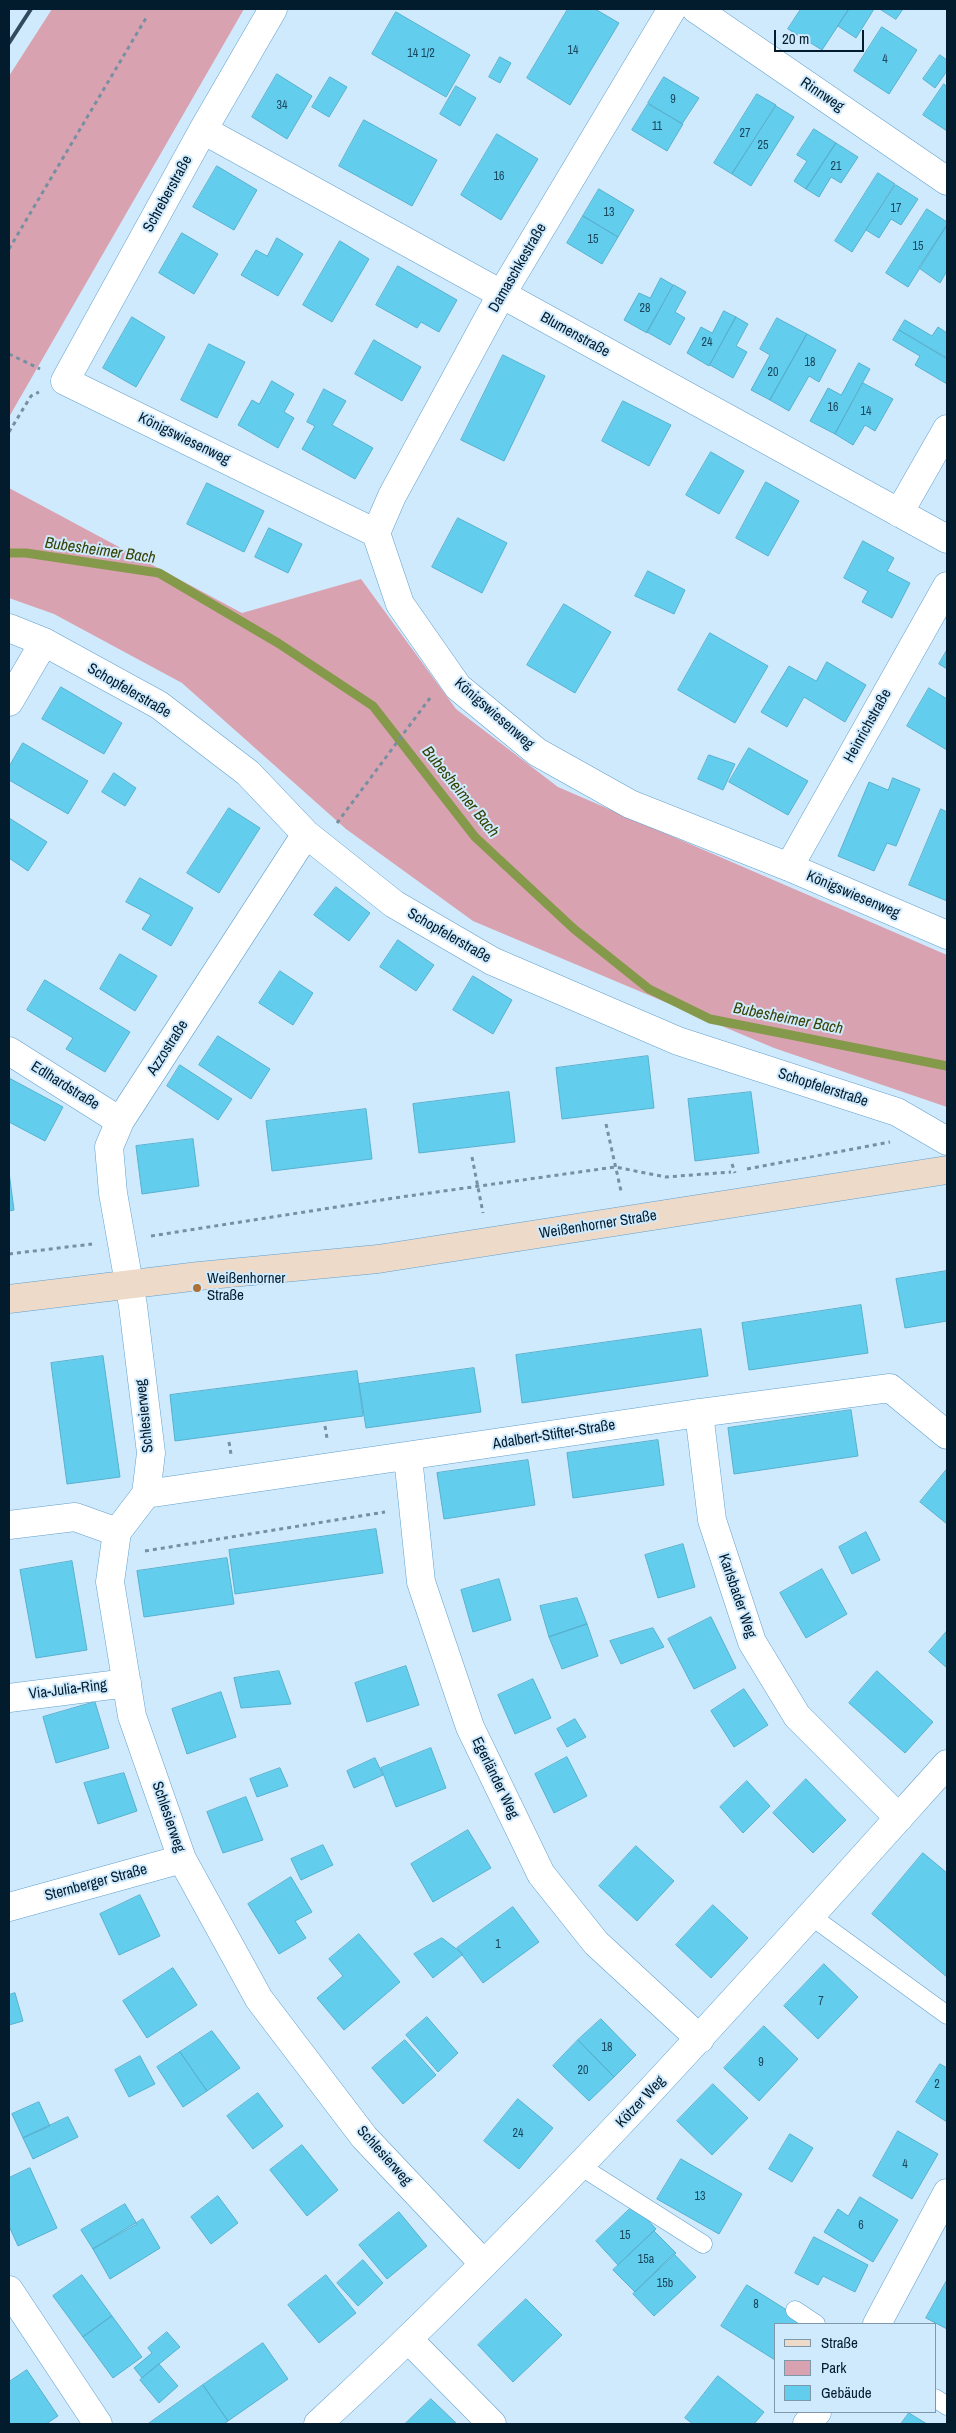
<!DOCTYPE html>
<meta charset="utf-8">
<style>
body{margin:0}
#map{position:relative;width:956px;height:2433px;overflow:hidden;background:#d0eafd;font-family:"Archivo Narrow",sans-serif}
canvas{display:block}
.frame{position:absolute;inset:0;border:10px solid #021c2e;pointer-events:none}
.legend{position:absolute;left:774px;top:2323px;width:162px;height:90px;box-sizing:border-box;background:#d0eafd;border:1px solid #7e98aa;margin:0;padding:6px 9px;list-style:none;font-size:15px;color:#021c2e}
.legend li{display:flex;align-items:center;gap:10px;height:25px}
.legend b{width:25px;border:1px solid #7e98aa}
.scale{position:absolute;left:774px;top:30px;width:90px;height:22px;box-sizing:border-box;border:2px solid #021c2e;border-top:0;padding-left:6px;font-size:15px;line-height:18px;white-space:nowrap;color:#021c2e;-webkit-text-stroke:4px #d0eafd;paint-order:stroke}
</style>
<div id="map">
<canvas width="956" height="2433"></canvas>
<div class="frame"></div>
<ul class="legend">
<li><b style="height:6px;background:#eddac9"></b>Straße</li>
<li><b style="height:14px;background:#d9a2b0"></b>Park</li>
<li><b style="height:14px;background:#63cdee"></b>Gebäude</li>
</ul>
<div class="scale">20 m</div>
</div>
<script>
const g = document.querySelector('canvas').getContext('2d');
g.lineJoin = 'round';
function paint(path, color) { g.fillStyle = color; g.fill(path, 'evenodd'); }
function strokePath(path, color, width, dash) { g.strokeStyle = color; g.lineWidth = width; g.lineCap = dash ? 'butt' : 'round'; g.setLineDash(dash || []); g.stroke(path); }
function label(font, color, halo, rows, align = 'center') {
  g.font = font + ' "Archivo Narrow",sans-serif'; g.lineWidth = 4; g.setLineDash([]); g.textBaseline = 'middle'; g.strokeStyle = halo; g.fillStyle = color; for (const [text, x, y, turn = 0] of rows) {
    g.save(); g.translate(x, y); g.rotate((+turn || 0) * Math.PI / 180); g.textAlign = isNaN(turn) ? turn : align; if (halo) g.strokeText(text, 0, 0); g.fillText(text, 0, 0); g.restore();
  }
}
paint(new Path2D(`
 M52 9H244L9 417V76Z
 M9 488 242 613 361 579 456 709 558 787 947 955V1107L774 1048 473 921 346 829 182 683 54 614 9 598Z`), '#d9a2b0');
strokePath(new Path2D(`
 M9 553H26L159 573 278 643 373 706 475 837 574 929 649 989 710 1019 947 1066`), '#84994a', 9);
const building = new Path2D(`
 M568 9H595L619 23 570 105 527 78Z
 M801 9H849L822 50 788 29Z
 M849 9H874L856 38 838 26Z
 M880 9H903L896 19Z
 M396 12 470 55 446 97 372 54Z
 M882 27 917 50 889 94 854 71Z
 M940 55 947 60V71L935 88 923 79Z
 M500 57 511 63 500 83 489 77Z
 M277 74 312 96 287 139 252 117Z
 M330 77 347 87 329 117 312 107Z
 M664 77 699 98 682 124 648 103Z
 M944 84 947 87V131L923 115Z
 M456 86 476 98 460 126 440 114Z
 M757 94 776 105 732 174 714 163Z
 M648 104 683 124 667 151 632 130Z
 M776 106 794 117 751 186 732 174Z
 M364 120 437 160 412 206 339 166Z
 M814 129 836 143 806 189 794 181 807 161 797 155Z
 M497 134 538 159 501 220 461 195Z
 M836 143 858 157 841 183 831 177 819 197 806 189Z
 M217 166 257 190 234 230 193 207Z
 M878 173 895 184 852 252 835 241Z
 M896 185 918 199 901 225 891 219 879 238 866 230Z
 M599 189 634 210 618 237 583 216Z
 M927 209 947 222V225L908 287 886 273Z
 M583 216 618 237 602 264 567 243Z
 M947 225V271L940 283 919 268Z
 M182 233 218 254 194 294 159 273Z
 M277 238 303 254 278 296 241 275 256 250 267 256Z
 M340 241 369 259 332 322 303 305Z
 M398 266 457 300 439 332 421 322 417 328 376 305Z
 M661 278 673 285 647 333 624 320 639 293 650 298Z
 M674 285 686 292 675 312 685 318 670 345 647 332Z
 M724 311 736 317 709 366 687 353 701 327 712 333Z
 M132 317 165 337 136 387 103 368Z
 M736 317 748 324 736 346 747 352 733 378 710 365Z
 M777 318 807 334 770 400 751 390 770 355 760 349Z
 M905 320 932 336 938 327 947 333V358L899 330Z
 M899 330 947 359V384L915 365 920 356 893 340Z
 M807 334 836 350 819 382 809 376 789 411 770 400Z
 M374 340 421 367 402 401 355 374Z
 M209 344 245 362 217 418 181 400Z
 M503 355 545 376 504 461 461 440Z
 M859 363 870 369 835 434 810 421 828 388 841 395Z
 M272 381 294 394 284 412 294 418 278 448 238 425 252 400 259 404Z
 M863 383 893 399 875 431 865 425 853 445 835 434Z
 M324 389 346 401 332 425 373 448 355 479 302 449 315 426 307 422Z
 M623 401 671 425 649 466 602 441Z
 M711 452 744 471 719 514 686 495Z
 M766 482 799 501 768 556 736 538Z
 M207 483 264 511 244 552 187 524Z
 M458 518 507 543 482 593 432 567Z
 M269 528 302 544 288 573 255 557Z
 M863 541 894 558 887 571 910 583 892 618 862 602 868 591 844 578Z
 M648 571 685 590 674 614 635 596Z
 M564 604 611 632 575 693 527 665Z
 M710 633 768 666 735 723 678 690Z
 M947 650V669L939 664Z
 M827 662 866 685 845 722 804 697 787 727 761 712 789 666 816 681Z
 M61 687 122 723 104 754 42 719Z
 M929 688 947 699V750L907 726Z
 M23 743 88 781 68 814 9 780V767Z
 M749 748 808 781 788 815 729 782Z
 M709 755 735 764 723 790 698 779Z
 M114 773 136 788 125 806 102 792Z
 M893 778 920 789 896 846 887 843 874 871 838 856 869 782 888 790Z
 M229 808 260 828 219 893 187 873Z
 M941 809 947 812V901L909 885Z
 M9 818 47 842 28 871 9 858Z
 M140 878 193 908 171 946 142 929 151 915 126 902Z
 M336 887 370 913 349 941 314 915Z
 M398 940 434 965 416 991 380 967Z
 M120 954 157 976 135 1011 100 989Z
 M280 971 313 993 293 1025 259 1003Z
 M473 976 512 1000 493 1034 453 1010Z
 M45 980 130 1032 105 1072 66 1049 73 1038 27 1010Z
 M218 1036 270 1069 251 1099 199 1065Z
 M648 1056 654 1108 562 1119 556 1068Z
 M180 1065 232 1099 218 1120 167 1086Z
 M9 1078 63 1107 45 1141 9 1122Z
 M509 1092 515 1142 419 1153 413 1104Z
 M751 1092 759 1153 695 1161 688 1099Z
 M366 1109 372 1159 272 1171 266 1121Z
 M193 1139 199 1186 142 1194 136 1146Z
 M9 1172 14 1210 9 1211Z
 M947 1271V1321L905 1328 896 1279Z
 M861 1305 868 1353 749 1370 742 1323Z
 M701 1329 708 1376 522 1403 516 1355Z
 M103 1356 120 1477 67 1484 51 1363Z
 M474 1368 481 1412 366 1428 359 1384Z
 M357 1371 363 1416 175 1441 170 1395Z
 M851 1410 858 1456 734 1474 728 1428Z
 M658 1440 664 1485 573 1498 567 1453Z
 M528 1460 535 1505 444 1519 437 1473Z
 M947 1469V1524L920 1502Z
 M376 1529 383 1573 235 1594 229 1550Z
 M866 1532 880 1560 852 1574 839 1547Z
 M683 1544 695 1587 658 1598 645 1555Z
 M227 1558 234 1604 144 1617 137 1571Z
 M72 1561 87 1650 36 1658 20 1570Z
 M822 1569 847 1614 806 1638 780 1593Z
 M499 1579 511 1620 473 1632 461 1590Z
 M577 1598 587 1624 549 1637 540 1606Z
 M711 1617 736 1668 694 1689 668 1639Z
 M587 1624 598 1656 562 1669 549 1637Z
 M653 1628 664 1647 621 1664 610 1641Z
 M947 1631V1668L929 1652Z
 M406 1666 419 1705 367 1722 355 1683Z
 M279 1671 291 1704 241 1708 234 1678Z
 M877 1671 933 1722 905 1753 849 1703Z
 M533 1679 551 1718 515 1734 498 1695Z
 M744 1689 768 1725 734 1747 711 1711Z
 M221 1692 236 1737 187 1754 172 1709Z
 M95 1702 109 1748 56 1763 43 1717Z
 M575 1719 586 1737 567 1747 557 1729Z
 M431 1748 446 1788 396 1807 381 1768Z
 M567 1757 587 1796 554 1813 535 1774Z
 M375 1758 383 1775 354 1788 347 1771Z
 M280 1768 288 1786 257 1797 250 1779Z
 M124 1773 137 1811 98 1824 84 1783Z
 M806 1779 846 1820 813 1853 773 1813Z
 M747 1781 770 1806 743 1833 720 1807Z
 M246 1797 263 1840 223 1853 207 1812Z
 M468 1830 491 1868 433 1902 411 1864Z
 M323 1845 333 1865 301 1880 291 1859Z
 M636 1846 674 1881 637 1921 599 1886Z
 M923 1853 947 1873V1977L872 1914Z
 M291 1877 312 1912 295 1921 306 1938 279 1954 248 1904Z
 M140 1895 160 1936 119 1955 100 1914Z
 M713 1905 748 1938 711 1978 676 1945Z
 M513 1907 539 1942 483 1983 457 1948Z
 M359 1934 400 1982 344 2030 317 1998 343 1976 329 1959Z
 M442 1938 463 1954 433 1978 414 1954Z
 M824 1964 858 1997 818 2039 784 2006Z
 M173 1968 197 2005 147 2038 123 2001Z
 M15 1993 23 2021 9 2025V1995Z
 M427 2017 458 2053 438 2072 406 2035Z
 M601 2019 636 2055 614 2077 578 2040Z
 M764 2026 798 2059 759 2101 724 2068Z
 M212 2031 240 2068 207 2091 180 2052Z
 M405 2040 436 2075 403 2104 372 2068Z
 M578 2040 614 2077 589 2101 553 2066Z
 M180 2052 207 2091 183 2107 157 2067Z
 M140 2056 155 2084 129 2097 115 2070Z
 M940 2064 947 2068V2122L916 2102Z
 M713 2084 748 2118 712 2155 677 2121Z
 M258 2093 283 2126 253 2149 227 2116Z
 M518 2099 553 2128 519 2169 484 2141Z
 M39 2102 50 2126 23 2138 12 2114Z
 M68 2117 78 2137 33 2159 23 2138Z
 M898 2131 938 2154 912 2199 873 2176Z
 M790 2134 813 2148 792 2182 769 2169Z
 M302 2145 338 2190 307 2216 270 2170Z
 M681 2159 742 2194 719 2234 657 2199Z
 M30 2168 57 2228 18 2246 9 2226V2178Z
 M218 2196 238 2223 211 2244 191 2217Z
 M860 2197 898 2220 873 2262 824 2232 838 2209 848 2216Z
 M125 2204 137 2224 93 2249 81 2230Z
 M634 2205 656 2229 618 2265 596 2241Z
 M399 2212 427 2246 387 2279 359 2245Z
 M143 2219 160 2248 110 2279 93 2249Z
 M654 2231 676 2253 635 2292 613 2270Z
 M814 2237 868 2265 855 2292 823 2276 818 2285 795 2273Z
 M674 2254 696 2277 654 2316 633 2294Z
 M363 2260 383 2283 358 2306 337 2283Z
 M82 2275 112 2316 83 2337 53 2296Z
 M326 2275 356 2313 319 2343 288 2305Z
 M947 2280V2329L926 2318Z
 M747 2285 809 2324H775V2360L721 2326Z
 M526 2299 562 2335 513 2382 478 2345Z
 M112 2316 142 2357 113 2378 83 2337Z
 M167 2332 180 2347 142 2378 134 2368 152 2353 148 2348Z
 M263 2343 288 2379 228 2421 203 2385Z
 M159 2364 178 2386 159 2403 140 2380Z
 M27 2370 58 2416 46 2424H9V2382Z
 M718 2376 764 2412 754 2424H693L685 2418Z
 M203 2385 228 2421 224 2424H148Z
 M431 2399 457 2424H405Z
 M909 2413 927 2424H901Z`);
paint(building, '#63cdee');
strokePath(building, '#57b1ce', 1);
const service = new Path2D(`
 M811 1916 947 2015
 M580 2166 703 2244
 M795 2310 816 2324
 M935 2398 947 2406`);
const minor = new Path2D(`
 M273 9 203 130 65 381 376 533 400 604 458 687 537 752 630 804 789 867 947 935
 M696 9 947 181
 M203 130 947 539
 M899 513 947 429
 M376 533 392 496 501 295 672 9
 M9 628 44 642 159 705 248 773 306 834 394 904 492 961 678 1041 897 1112 947 1141
 M9 702 44 642
 M306 834 120 1121 109 1147 113 1193 133 1306 151 1453 146 1494 117 1532 110 1582 132 1716 182 1859 259 1999 364 2137 484 2264
 M789 867 947 586
 M9 1051 120 1121
 M699 1413 712 1520 752 1642 797 1716 899 1818
 M408 1457 421 1582 470 1727 541 1874 596 1943 700 2039
 M146 1494 699 1413 890 1388 947 1435
 M9 1525 75 1517 117 1532
 M9 1698 127 1683
 M9 1907 182 1859
 M9 2290 98 2424
 M877 2324 947 2193
 M409 2340 492 2424
 M318 2424C542 2218 744 1990 947 1764
 M807 2424 817 2412`);
const secondary = new Path2D(`
 M9 1299 199 1276 378 1259 947 1170`);
strokePath(service, '#60a0ce', 19);
strokePath(minor, '#60a0ce', 29);
strokePath(secondary, '#60a0ce', 29);
strokePath(new Path2D(`
 M9 249 146 18
 M9 354 40 369
 M9 432 31 396 39 392
 M337 823 430 698
 M606 1124 621 1191
 M472 1157 483 1213
 M732 1164 735 1173
 M747 1169 890 1142
 M151 1236 394 1198 615 1167 666 1177 731 1172
 M9 1254 92 1244
 M325 1426 327 1438
 M229 1442 231 1454
 M145 1551 385 1512`), '#7690a2', 3, [4, 4]);
strokePath(service, '#fff', 18);
strokePath(minor, '#fff', 28);
strokePath(secondary, '#eddac9', 28);
strokePath(new Path2D(`
 M9 43 31 9`), '#314b5d', 4);
for (const [x, y, r, color] of [
 [197,1288,5,"#ae7035"]
]) { const dot = new Path2D(); dot.arc(x, y, r, 0, 2 * Math.PI); g.fillStyle = color; g.fill(dot); strokePath(dot, '#d0eafd', 2); }
label('12px', '#1a485e', null, [
 ["14",573,51],
 ["14 1/2",421,54],
 ["4",885,60],
 ["9",673,100],
 ["34",282,106],
 ["11",657,127],
 ["27",745,134],
 ["25",763,146],
 ["21",836,167],
 ["16",499,177],
 ["17",896,209],
 ["13",609,213],
 ["15",593,240],
 ["15",918,247],
 ["28",645,309],
 ["24",707,343],
 ["18",810,363],
 ["20",773,373],
 ["16",833,408],
 ["14",866,412],
 ["1",498,1945],
 ["7",821,2002],
 ["18",607,2048],
 ["9",761,2063],
 ["20",583,2071],
 ["2",937,2085],
 ["24",518,2134],
 ["4",905,2165],
 ["13",700,2197],
 ["6",861,2226],
 ["15",625,2236],
 ["15a",646,2260],
 ["15b",665,2284],
 ["8",756,2305]
]);
label('15px', '#021c2e', '#d0eafd', [
 ["Rinnweg",822,95,34],
 ["Schreberstraße",168,194,-61],
 ["Damaschkestraße",518,268,-60],
 ["Blumenstraße",575,335,29],
 ["Königswiesenweg",184,439,26],
 ["Schopfelerstraße",129,691,30],
 ["Königswiesenweg",494,714,41],
 ["Heinrichstraße",868,726,-61],
 ["Königswiesenweg",853,895,23],
 ["Schopfelerstraße",449,936,30],
 ["Azzostraße",168,1048,-57],
 ["Edlhardstraße",65,1086,32],
 ["Schopfelerstraße",823,1088,18],
 ["Weißenhorner Straße",598,1225,-9],
 ["Schlesierweg",145,1416,-96],
 ["Adalbert-Stifter-Straße",554,1435,-9],
 ["Karlsbader Weg",737,1596,71],
 ["Via-Julia-Ring",68,1690,-7],
 ["Egerländer Weg",495,1778,64],
 ["Schlesierweg",168,1817,71],
 ["Sternberger Straße",96,1883,-15],
 ["Kötzer Weg",641,2102,-47],
 ["Schlesierweg",384,2156,48]
]);
label('15px', '#021c2e', '#d0eafd', [
 ["Weißenhorner",207,1279],
 ["Straße",207,1296]
], 'left');
label('italic 16px', '#374305', '#d0eafd', [
 ["Bubesheimer Bach",100,551,8],
 ["Bubesheimer Bach",460,792,51],
 ["Bubesheimer Bach",788,1019,11]
]);
</script>
